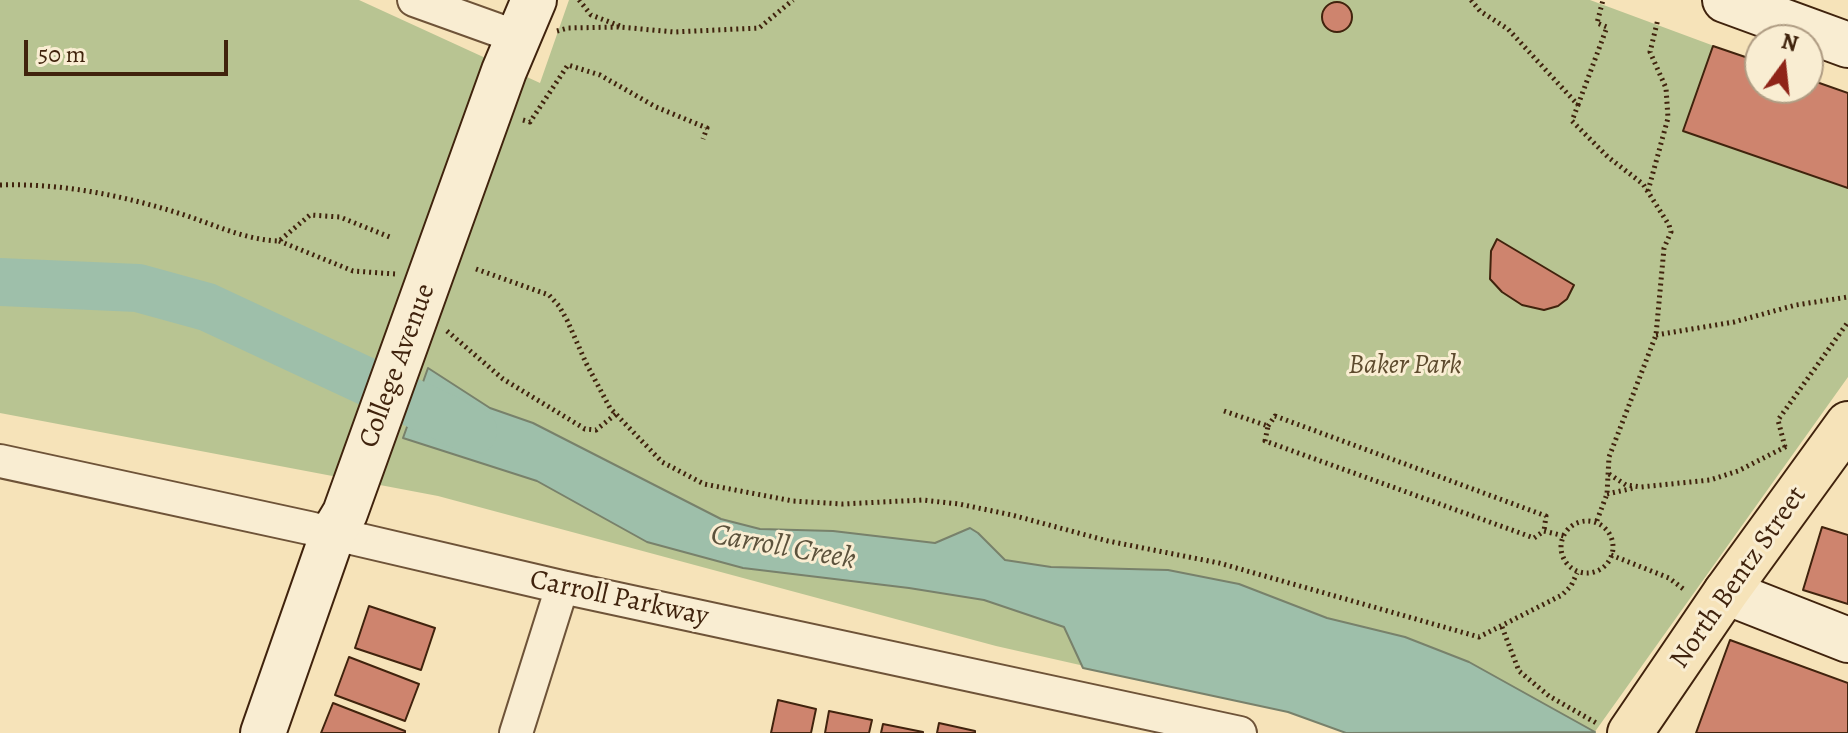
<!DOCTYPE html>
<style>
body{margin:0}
#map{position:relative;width:1848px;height:733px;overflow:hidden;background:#f6e3b9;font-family:Alegreya,serif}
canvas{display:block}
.north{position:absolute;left:1744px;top:24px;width:80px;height:80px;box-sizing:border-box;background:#f9edd2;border:2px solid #af9c83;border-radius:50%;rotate:15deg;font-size:22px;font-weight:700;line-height:32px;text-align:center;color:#40230d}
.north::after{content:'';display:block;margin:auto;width:28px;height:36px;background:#8f2418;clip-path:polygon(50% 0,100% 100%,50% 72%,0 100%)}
.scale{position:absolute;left:24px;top:40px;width:204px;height:36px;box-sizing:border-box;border:4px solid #40230d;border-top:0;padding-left:10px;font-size:24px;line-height:28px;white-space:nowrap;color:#40230d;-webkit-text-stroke:6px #f9edd2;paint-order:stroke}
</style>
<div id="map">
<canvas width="1848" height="733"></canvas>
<div class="north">N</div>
<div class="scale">50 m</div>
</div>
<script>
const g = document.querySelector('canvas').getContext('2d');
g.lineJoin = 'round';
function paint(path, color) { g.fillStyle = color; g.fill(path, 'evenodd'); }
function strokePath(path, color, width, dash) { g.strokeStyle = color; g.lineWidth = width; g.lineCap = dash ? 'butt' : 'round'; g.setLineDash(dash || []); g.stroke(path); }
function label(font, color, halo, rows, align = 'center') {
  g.font = font + ' Alegreya,serif'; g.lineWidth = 6; g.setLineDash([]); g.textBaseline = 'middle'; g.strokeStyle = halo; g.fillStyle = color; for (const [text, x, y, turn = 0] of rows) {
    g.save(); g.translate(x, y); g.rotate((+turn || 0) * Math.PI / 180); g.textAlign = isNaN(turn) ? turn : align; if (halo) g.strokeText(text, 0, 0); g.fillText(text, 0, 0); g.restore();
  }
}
paint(new Path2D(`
 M0 0H359L540 83 569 0H1590L1760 63V88H1808L1848 95V377L1594 733H1346L1288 712 996 646 438 496 0 413Z`), '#b8c492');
const water = new Path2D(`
 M428 368 490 408 533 423 721 519 760 529 833 531 935 543 970 528 978 533 1005 560 1051 567 1168 570 1239 584 1327 618 1405 637 1469 662 1595 732 1346 733 1288 712 1083 668 1064 627 984 600 909 588 743 568 647 542 537 481 403 438Z`);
paint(water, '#9ebfaa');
strokePath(water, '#78816b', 2);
strokePath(new Path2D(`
 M0 282 138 288 207 307 473 431`), '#9ebfaa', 48);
const building = new Path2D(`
 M1322 17a15 15 0 1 1 30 0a15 15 0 1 1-30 0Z
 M1713 46 1760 62V88H1808V79L1848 93V188L1683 131Z
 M1497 239 1574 285 1567 299 1558 306 1544 310 1522 305 1502 292 1490 279 1491 251Z
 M1822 527 1848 535V604L1803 590Z
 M369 606 435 628 421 670 355 648Z
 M1730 640 1848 683V733H1696Z
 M349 657 419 684 405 721 335 695Z
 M778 700 816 709 811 733H771Z
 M333 703 405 731V733H321Z
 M829 711 872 720 869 733H825Z
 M939 723 975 731V733H937Z
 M883 724 923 732V733H881Z`);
paint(building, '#ce846e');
strokePath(building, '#40230d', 2);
const street = new Path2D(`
 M414 0 520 38
 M0 461 309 528 562 587 1240 733
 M516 733 562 587`);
const secondary = new Path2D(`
 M1725 0 1848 45
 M1726 592 1848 640
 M263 733 333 533 345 513 504 71 534 0`);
const primary = new Path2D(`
 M1630 733 1726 592 1848 424`);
strokePath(street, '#6e5338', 36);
strokePath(secondary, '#40230d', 48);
strokePath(primary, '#40230d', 48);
strokePath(new Path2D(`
 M579 0 591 15 620 26
 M1471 0 1480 11 1508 29 1578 105 1572 121 1608 157 1643 184 1669 225 1671 232 1664 248 1656 335 1609 457 1607 494 1596 523
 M557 31 568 28 620 27 674 32 759 28 793 0
 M1578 105 1607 27 1597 23 1603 0
 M523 120 530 122 568 65 600 75 656 107 707 128 703 139
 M0 185C60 183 121 195 178 213 211 223 244 240 279 241L310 215 340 217 392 238
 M1648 191 1668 118 1666 88 1650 52 1658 19
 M279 241 353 271 395 274
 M476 269 549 295 559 306 567 320 586 363 610 408 662 462 704 484 793 501 842 504 922 500 959 504 1012 515 1108 541 1219 563 1479 637 1562 595 1571 586 1577 573
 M447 331 503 379 585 429 596 430 616 414
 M1656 335 1734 322 1796 305 1848 297
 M1224 411 1268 426 1265 441 1534 538 1544 531 1564 536
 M1268 426 1275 416 1546 516 1544 531
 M1785 447 1778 420 1848 322
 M1609 474 1626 485 1641 487 1710 480 1738 471 1787 446
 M1607 494 1634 488
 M1561 547a26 26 0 1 1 52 0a26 26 0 1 1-52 0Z
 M1611 555 1669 578 1686 591
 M1502 627 1519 671 1549 696 1598 724`), '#40230d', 5, [2, 4]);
strokePath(street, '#f9edd2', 32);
strokePath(secondary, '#f9edd2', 44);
strokePath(primary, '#f6e3b9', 44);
label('28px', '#40230d', '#f9edd2', [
 ["College Avenue",398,366,-70],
 ["North Bentz Street",1739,578,-55],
 ["Carroll Parkway",619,599,12]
]);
label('italic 28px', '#5e4b2e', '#f9edd2', [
 ["Baker Park",1405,366]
]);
label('italic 30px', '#5c523c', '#f9edd2', [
 ["Carroll Creek",783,548,10]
]);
</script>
